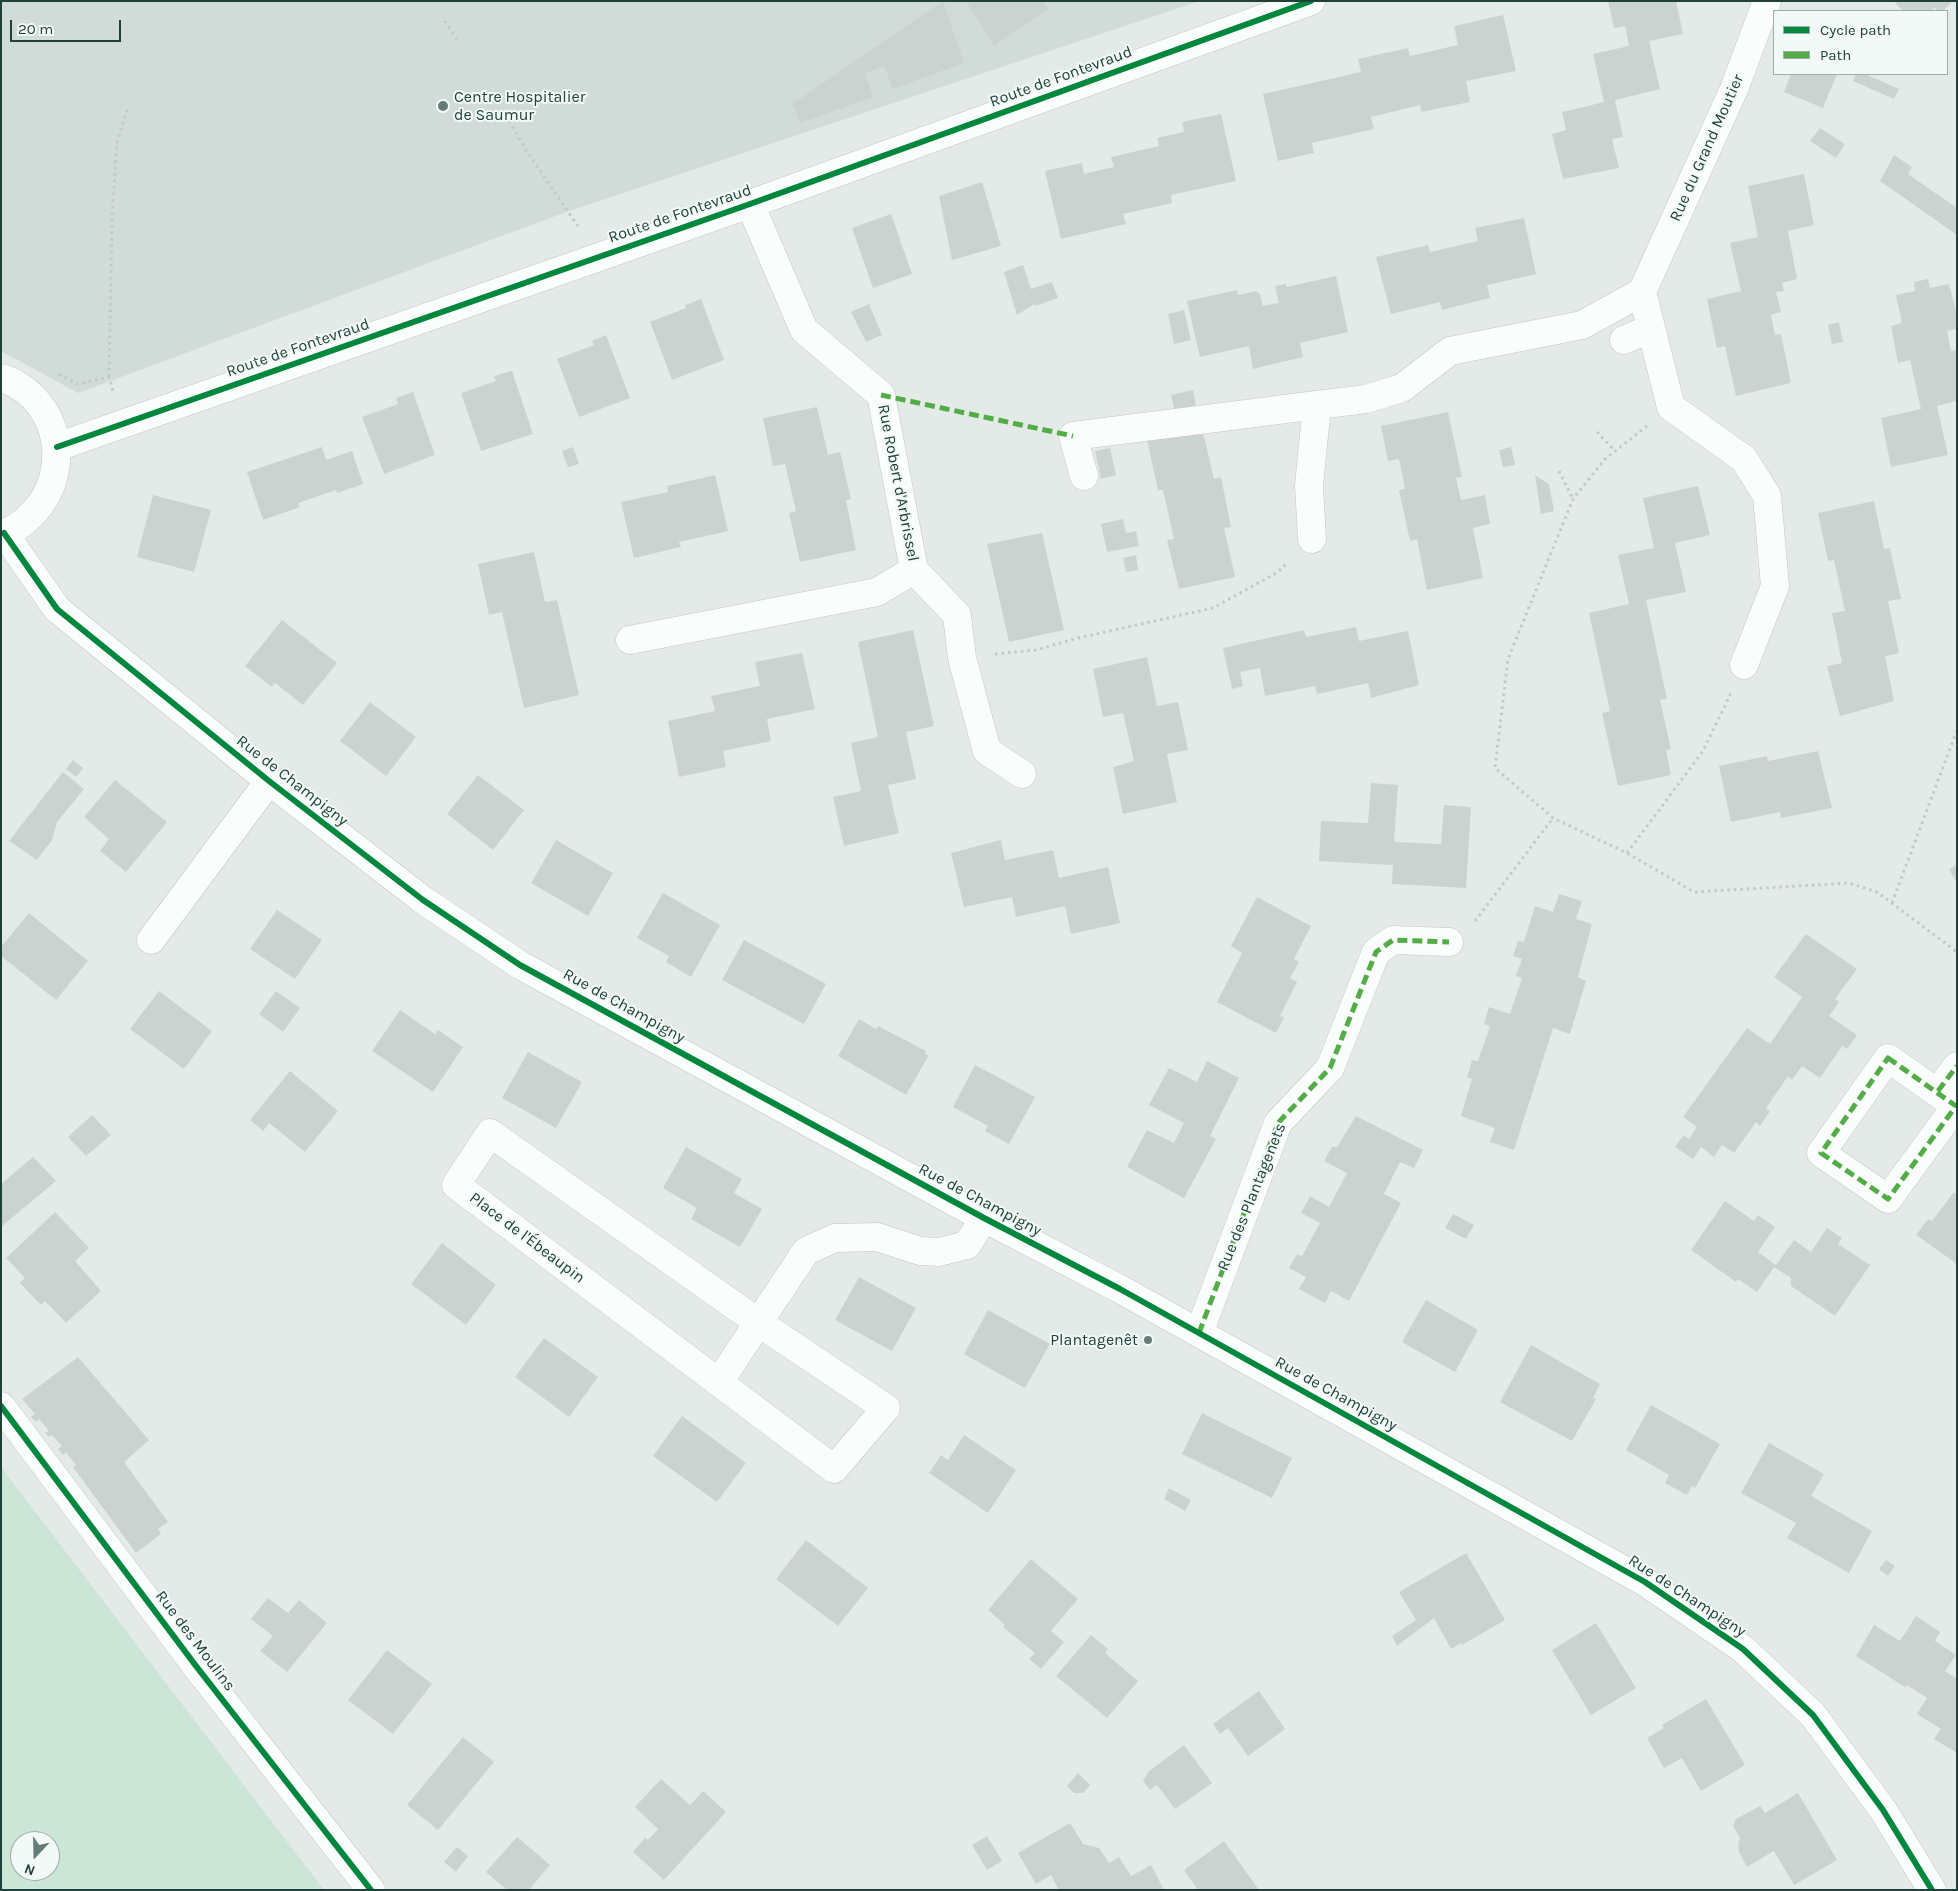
<!DOCTYPE html>
<meta charset="utf-8">
<style>
body{margin:0}
#map{position:relative;width:1958px;height:1891px;overflow:hidden;background:#e4eae8;font-family:Karla,sans-serif}
canvas{display:block}
.frame{position:absolute;inset:0;border:2px solid #1f403b;pointer-events:none}
.legend{position:absolute;left:1773px;top:10px;width:175px;height:65px;box-sizing:border-box;background:#f2f9f6;border:1px solid #9eafab;margin:0;padding:6px 9px;list-style:none;font-size:15px;color:#1f403b}
.legend li{display:flex;align-items:center;gap:10px;height:25px}
.legend b{width:25px;border:1px solid #9eafab}
.north{position:absolute;left:10px;top:1831px;width:50px;height:50px;box-sizing:border-box;background:#f2f9f6;border:1px solid #9eafab;border-radius:50%;rotate:201deg;font-size:14px;font-weight:700;line-height:20px;text-align:center;color:#1f403b}
.north::after{content:'';display:block;margin:auto;width:18px;height:22px;background:#647c78;clip-path:polygon(50% 0,100% 100%,50% 72%,0 100%)}
.scale{position:absolute;left:10px;top:20px;width:111px;height:22px;box-sizing:border-box;border:2px solid #1f403b;border-top:0;padding-left:6px;font-size:15px;line-height:18px;white-space:nowrap;color:#1f403b;-webkit-text-stroke:4px #f2f9f6;paint-order:stroke}
</style>
<div id="map">
<canvas width="1958" height="1891"></canvas>
<div class="frame"></div>
<ul class="legend">
<li><b style="height:6px;background:#00873e"></b>Cycle path</li>
<li><b style="height:6px;background:#52ad46"></b>Path</li>
</ul>
<div class="north">N</div>
<div class="scale">20 m</div>
</div>
<script>
const g = document.querySelector('canvas').getContext('2d');
g.lineJoin = 'round';
function paint(path, color) { g.fillStyle = color; g.fill(path, 'evenodd'); }
function strokePath(path, color, width, dash) { g.strokeStyle = color; g.lineWidth = width; g.lineCap = dash ? 'butt' : 'round'; g.setLineDash(dash || []); g.stroke(path); }
function label(font, color, halo, rows, align = 'center') {
  g.font = font + ' Karla,sans-serif'; g.lineWidth = 4; g.setLineDash([]); g.textBaseline = 'middle'; g.strokeStyle = halo; g.fillStyle = color; for (const [text, x, y, turn = 0] of rows) {
    g.save(); g.translate(x, y); g.rotate((+turn || 0) * Math.PI / 180); g.textAlign = isNaN(turn) ? turn : align; if (halo) g.strokeText(text, 0, 0); g.fillText(text, 0, 0); g.restore();
  }
}
paint(new Path2D(`
 M1 1H1200L569 211 78 393 1 351Z`), '#d1dcd8');
paint(new Path2D(`
 M1 1467 324 1890H1ZM20 1841H50V1871H20Z`), '#cbe5d6');
paint(new Path2D(`
 M943 1 964 63 893 89 884 66 865 73 873 97 800 123 792 104Z
 M966 1H1043L1048 9 994 46Z
 M1608 1H1676L1683 34 1649 41 1660 89 1615 100 1623 137 1612 139 1619 168 1563 179 1552 134 1566 130 1562 112 1604 102 1593 54 1629 46 1625 26 1614 28Z
 M1894 1H1953L1943 11H1938L1935 8 1930 11H1903Z
 M1503 15 1516 71 1466 81 1470 102 1421 112 1420 105 1371 117 1374 129 1312 143 1314 153 1278 161 1263 94 1361 72 1358 59 1408 48 1410 56 1458 45 1454 26Z
 M1791 74H1837L1823 108 1784 92Z
 M1856 74H1865L1899 89 1894 99 1853 81Z
 M1221 114 1236 181 1171 195 1172 203 1123 214 1126 224 1061 239 1045 171 1082 163 1084 174 1114 167 1111 157 1159 146 1157 138 1184 132 1182 122Z
 M1820 128 1845 144 1836 158 1810 141Z
 M1894 155 1912 167 1908 174 1957 208V235L1880 181Z
 M1804 174 1814 225 1788 231 1797 279 1782 283 1784 291 1776 292 1781 312 1771 315 1775 335 1781 334 1791 383 1736 396 1725 346 1717 348 1707 299 1741 291 1730 243 1758 237 1748 186Z
 M982 182 1001 246 952 260 939 196Z
 M891 214 912 274 873 288 852 228Z
 M1524 218 1536 274 1487 285 1490 298 1442 310 1440 302 1391 314 1376 257 1428 245 1430 252 1478 241 1475 228Z
 M1023 265 1031 289 1052 282 1058 298 1035 306V304L1017 315 1004 272Z
 M1336 276 1348 332 1300 343 1303 357 1253 369 1249 346 1200 357 1187 301 1237 290 1238 295 1256 291 1260 294 1263 306 1279 303 1275 286 1286 284 1287 287Z
 M1928 279 1930 288 1949 284 1957 315V329L1947 331 1951 351 1957 350V401L1937 406 1948 455 1891 467 1881 418 1921 409 1910 360 1898 363 1891 326 1902 323 1896 295 1915 291 1914 282Z
 M701 299 724 360 672 380 650 322 686 308 685 305Z
 M869 304 882 335 866 342 851 312Z
 M1184 310 1191 340 1174 344 1168 314Z
 M1839 322 1843 342 1832 344 1828 325Z
 M606 335 630 398 579 417 557 359 594 345 592 341Z
 M512 371 533 434 481 451 461 393 496 381 494 376Z
 M1193 390 1197 412 1176 417 1171 395Z
 M413 392 435 455 384 474 362 417 398 404 396 398Z
 M817 407 828 455 840 452 851 499 846 500 856 550 800 562 789 513 796 511 785 464 773 466 763 418Z
 M1448 412 1462 477 1456 478 1461 500 1485 495 1490 524 1473 528 1483 578 1427 590 1417 539 1410 541 1399 490 1405 489 1399 459 1388 461 1381 426Z
 M1202 428 1214 479 1221 477 1231 527 1224 528 1235 577 1179 589 1167 540 1174 539 1163 490H1158L1147 440Z
 M322 447 326 460 352 451 363 484 337 493 336 490 298 503 300 507 263 520 247 472Z
 M573 447 579 464 568 467 562 451Z
 M1511 447 1515 465 1503 467 1499 450Z
 M1110 448 1116 475 1101 479 1095 451Z
 M715 475 728 531 679 542 681 547 634 558 621 502 668 492 667 486Z
 M1535 475 1549 484 1554 511 1541 514Z
 M1698 486 1710 535 1675 543 1686 592 1646 600 1667 699 1660 700 1671 749 1666 750 1671 775 1618 786 1602 713 1610 711 1589 613 1629 604 1618 555 1654 548 1643 498Z
 M153 495 211 510 194 572 137 557Z
 M1874 501 1884 549 1890 548 1901 599 1888 601 1899 653 1885 656 1894 701 1840 716 1827 666 1842 663 1832 613 1845 611 1834 560 1828 561 1818 513Z
 M1123 519 1126 533 1136 531 1139 546 1107 552 1101 524Z
 M1042 533 1064 630 1009 642 987 544Z
 M534 552 545 602 557 600 579 695 524 708 502 612 489 615 478 564Z
 M1136 555 1138 570 1126 572 1123 558Z
 M282 620 337 663 303 705 275 683 272 687 245 666Z
 M1356 627 1359 641 1408 631 1419 685 1371 698 1368 683 1317 694 1315 686 1265 696 1260 668 1240 672 1243 686 1232 689 1223 648 1304 630 1306 637Z
 M913 630 934 726 906 732 916 779 888 785 899 833 844 846 833 797 861 791 851 743 878 737 858 642Z
 M802 653 815 709 767 719 771 741 723 751 726 767 679 777 668 721 715 711 711 696 760 686 755 662Z
 M1147 657 1157 706 1178 702 1188 750 1167 754 1177 802 1123 814 1113 767 1134 761 1123 713 1103 717 1093 669Z
 M370 702 416 737 386 776 340 741Z
 M1818 751 1832 808 1781 818 1780 812 1731 822 1719 766 1767 756 1768 761Z
 M73 760 83 768 76 777 66 769Z
 M63 772 84 789 57 822 52 840 37 860 9 841Z
 M478 775 524 810 493 850 447 814Z
 M115 780 167 822 126 872 100 851 109 839 84 817Z
 M1371 783 1398 785 1394 842 1441 844 1444 805 1471 807 1466 888 1392 884 1393 865 1319 861 1321 821 1368 823Z
 M556 840 613 873 588 916 531 883Z
 M1001 840 1005 860 1053 850 1059 878 1108 867 1120 923 1071 934 1065 906 1016 917 1012 897 964 907 951 853Z
 M1957 865V883L1949 869Z
 M663 893 720 925 691 977 666 962 669 956 637 938Z
 M1559 894 1582 901 1576 919 1592 924 1578 977 1586 981 1570 1034 1553 1028 1514 1150 1490 1142 1495 1128 1461 1116 1472 1079 1467 1078 1472 1060 1478 1061 1490 1026 1484 1024 1489 1007 1510 1014 1522 978 1516 976 1522 959 1513 956 1518 941 1524 942 1535 906 1553 912Z
 M1257 897 1311 926 1294 959 1299 962 1290 978 1297 982 1280 1016 1284 1018 1276 1033 1217 1002 1242 953 1231 946Z
 M277 910 322 940 295 979 250 949Z
 M29 913 88 961 56 1000 1 956V947Z
 M1806 934 1857 969 1835 999 1839 1002 1829 1016 1857 1035 1847 1049 1842 1046 1820 1078 1802 1066 1792 1080 1788 1076 1766 1108 1770 1111 1760 1126 1756 1122 1734 1153 1722 1145 1714 1157 1701 1147 1693 1159 1675 1147 1684 1135 1689 1139 1697 1127 1683 1117 1747 1028 1770 1044 1802 997 1774 977Z
 M744 940 826 984 804 1024 722 980Z
 M159 991 212 1031 184 1069 130 1029Z
 M276 991 300 1008 283 1032 259 1014Z
 M400 1010 435 1034 438 1030 463 1047 433 1092 372 1051Z
 M859 1019 876 1029 878 1026 926 1051 925 1054 929 1055 906 1095 838 1056Z
 M528 1052 582 1082 556 1128 502 1098Z
 M1207 1061 1239 1078 1210 1136 1216 1139 1184 1198 1127 1167 1147 1130 1174 1143 1184 1123 1149 1105 1169 1068 1197 1082Z
 M975 1065 1035 1097 1009 1144 985 1131 988 1126 953 1107Z
 M290 1071 338 1111 305 1152 269 1123 263 1131 250 1120Z
 M92 1115 111 1135 86 1156 68 1137Z
 M1356 1116 1423 1150 1414 1168 1400 1162 1384 1194 1401 1203 1349 1301 1331 1291 1325 1303 1299 1289 1306 1277 1289 1268 1297 1254 1302 1256 1320 1223 1301 1213 1310 1196 1329 1207 1347 1173 1324 1161 1332 1147H1337Z
 M686 1147 742 1179 734 1193 762 1209 740 1247 691 1219 697 1208 663 1188Z
 M33 1157 56 1181 1 1227V1184Z
 M1954 1192 1957 1195V1264L1916 1235 1928 1219 1932 1221Z
 M1725 1201 1754 1221 1758 1215 1775 1227 1758 1252 1776 1265 1794 1240 1811 1252 1827 1228 1842 1238 1838 1244 1870 1265 1835 1316 1791 1286V1278L1774 1267 1757 1292 1738 1279 1736 1282 1691 1250Z
 M55 1212 89 1248 75 1261 101 1291 66 1323 45 1301 41 1305 20 1283 25 1278 6 1258Z
 M1453 1214 1474 1225 1466 1239 1445 1228Z
 M442 1243 496 1285 466 1325 411 1284Z
 M859 1277 916 1308 892 1351 835 1320Z
 M1426 1300 1478 1330 1455 1372 1402 1342Z
 M988 1310 1050 1344 1025 1388 964 1354Z
 M544 1338 598 1377 569 1417 515 1377Z
 M1531 1345 1600 1384 1593 1398 1596 1399 1572 1441 1500 1402Z
 M78 1357 149 1440 124 1462 168 1522 158 1529 161 1534 136 1553 73 1467 76 1465 66 1452 63 1455 58 1449 62 1446 52 1435 49 1437 45 1433 49 1431 39 1419 36 1422 31 1417 35 1414 22 1399Z
 M1651 1405 1720 1444 1695 1488 1692 1486 1687 1495 1665 1483 1669 1475 1626 1450Z
 M1202 1413 1292 1458 1272 1498 1182 1454Z
 M682 1416 746 1463 717 1502 653 1456Z
 M964 1435 1016 1470 988 1513 929 1473 941 1455 948 1460Z
 M1769 1443 1824 1474 1811 1496 1872 1531 1849 1573 1787 1538 1796 1523 1741 1493Z
 M1169 1488 1191 1500 1185 1511 1164 1499Z
 M806 1540 868 1588 838 1626 776 1579Z
 M1466 1553 1505 1620 1462 1645 1461 1643 1451 1649 1434 1618 1397 1646 1392 1636 1416 1620 1399 1592Z
 M1031 1559 1078 1599 1051 1631 1064 1642 1041 1669 1029 1659 1035 1653 1003 1627 1005 1625 988 1610Z
 M1886 1560 1895 1566 1888 1576 1879 1569Z
 M268 1598 288 1613 299 1600 327 1623 287 1672 260 1651 273 1636 251 1619Z
 M1916 1616 1940 1632 1935 1641 1956 1655 1945 1671 1957 1679V1753L1934 1739 1941 1729 1917 1714 1927 1698 1907 1685 1905 1687 1856 1656 1874 1625 1900 1641Z
 M1596 1623 1636 1688 1591 1715 1552 1650Z
 M1091 1635 1108 1649 1105 1653 1138 1681 1107 1718 1056 1676Z
 M387 1650 432 1684 393 1734 348 1700Z
 M1259 1691 1285 1729 1248 1756 1228 1728 1220 1734 1213 1724Z
 M1706 1699 1745 1765 1701 1791 1682 1758 1664 1768 1647 1738 1664 1728 1662 1725Z
 M463 1737 494 1762 438 1830 407 1805Z
 M1184 1745 1212 1783 1175 1809 1157 1785 1150 1790 1143 1781 1148 1772Z
 M1078 1773 1090 1785 1083 1793H1074L1067 1786Z
 M661 1779 690 1805 703 1791 726 1812 664 1880 633 1852 645 1838 648 1840 658 1829 635 1807Z
 M1798 1793 1837 1860 1794 1885 1774 1851 1747 1867 1739 1852 1738 1844 1740 1838 1733 1826 1736 1819 1760 1806 1765 1813Z
 M1070 1823 1083 1844 1099 1848 1109 1863 1119 1857 1131 1876 1151 1865 1164 1890H1059L1051 1875 1036 1884 1018 1853Z
 M987 1836 1002 1861 987 1870 972 1845Z
 M517 1837 550 1865 529 1890H507L486 1872Z
 M1224 1841 1259 1890H1198L1184 1870Z
 M457 1847 468 1856 456 1872 444 1862Z`), '#cbd3d1');
const street = new Path2D(`
 M750 204 804 330 881 395 914 570 957 615 962 658 987 751 1022 774
 M1642 292 1671 407 1744 459 1767 496 1775 586 1744 665
 M1624 340 1651 328
 M1084 476 1073 436 1317 405
 M1312 539 1309 486 1317 405 1366 399 1402 388 1450 351 1582 325 1642 292 1734 89 1767 1
 M630 640 877 592 914 570
 M151 940 269 781
 M1888 1058 1956 1106 1888 1199 1821 1153Z
 M1938 1091 1957 1066
 M490 1133 759 1323 886 1408 834 1469 456 1185Z
 M1199 1333 1278 1123 1330 1068 1376 952 1393 940 1449 942
 M719 1382 806 1251 835 1238 877 1237 920 1251 939 1252 967 1245 984 1218
 M1 1406 196 1666 371 1890`);
const secondary = new Path2D(`
 M1 378C7 380 14 382 19 386 62 413 68 473 36 510 27 520 14 531 1 534
 M57 447 750 204 1311 1
 M4 533 57 609 269 781 423 900 520 965 984 1218 1120 1289 1645 1582 1743 1649 1813 1715 1883 1810 1932 1890`);
strokePath(street, '#c1c7c5', 29);
strokePath(secondary, '#bfc8c5', 29);
strokePath(new Path2D(`
 M445 21 458 41
 M509 121 526 150 580 229
 M59 374 77 384 109 377 113 391
 M109 377 112 218 117 143 127 110
 M1647 426 1605 459 1573 499 1508 659 1495 768 1553 818 1627 853 1694 892 1849 883 1877 892 1957 952
 M1597 432 1615 451
 M1559 471 1573 499
 M995 654 1036 650 1078 638 1213 608 1278 572 1288 562
 M1627 853 1703 751 1731 693
 M1892 903 1957 730
 M1475 921 1553 818`), '#c0cac8', 3, [2.5, 4]);
strokePath(street, '#fbfcfc', 28);
strokePath(secondary, '#fbfcfc', 28);
strokePath(new Path2D(`
 M881 395 1073 436
 M1888 1058 1956 1106 1888 1199 1821 1153Z
 M1938 1091 1957 1066
 M1199 1333 1278 1123 1330 1068 1376 952 1393 940 1449 942`), '#52ad46', 5, [10, 5]);
strokePath(new Path2D(`
 M57 447 750 204 1311 1
 M4 533 57 609 269 781 423 900 520 965 984 1218 1120 1289 1645 1582 1743 1649 1813 1715 1883 1810 1932 1890
 M1 1406 196 1666 371 1890`), '#00873e', 6);
for (const [x, y, r, color] of [
 [443,106,6,"#647c78"],
 [1148,1340,5,"#647c78"]
]) { const dot = new Path2D(); dot.arc(x, y, r, 0, 2 * Math.PI); g.fillStyle = color; g.fill(dot); strokePath(dot, '#f2f9f6', 2); }
label('16px', '#1f403b', '#f2f9f6', [
 ["Route de Fontevraud",1061,77,-20],
 ["Rue du Grand Moutier",1707,148,-66],
 ["Route de Fontevraud",680,214,-19],
 ["Route de Fontevraud",298,348,-19],
 ["Rue Robert d'Arbrissel",898,483,79],
 ["Rue de Champigny",292,781,38],
 ["Rue de Champigny",624,1006,29],
 ["Rue des Plantagenets",1252,1197,-68],
 ["Rue de Champigny",980,1200,28],
 ["Place de l'Ébeaupin",527,1238,37],
 ["Rue de Champigny",1336,1394,29],
 ["Rue de Champigny",1687,1596,33],
 ["Rue des Moulins",195,1641,53]
]);
label('16px', '#1f403b', '#f2f9f6', [
 ["Centre Hospitalier",454,97],
 ["de Saumur",454,115],
 ["Plantagenêt",1138,1340,"right"]
], 'left');
</script>
